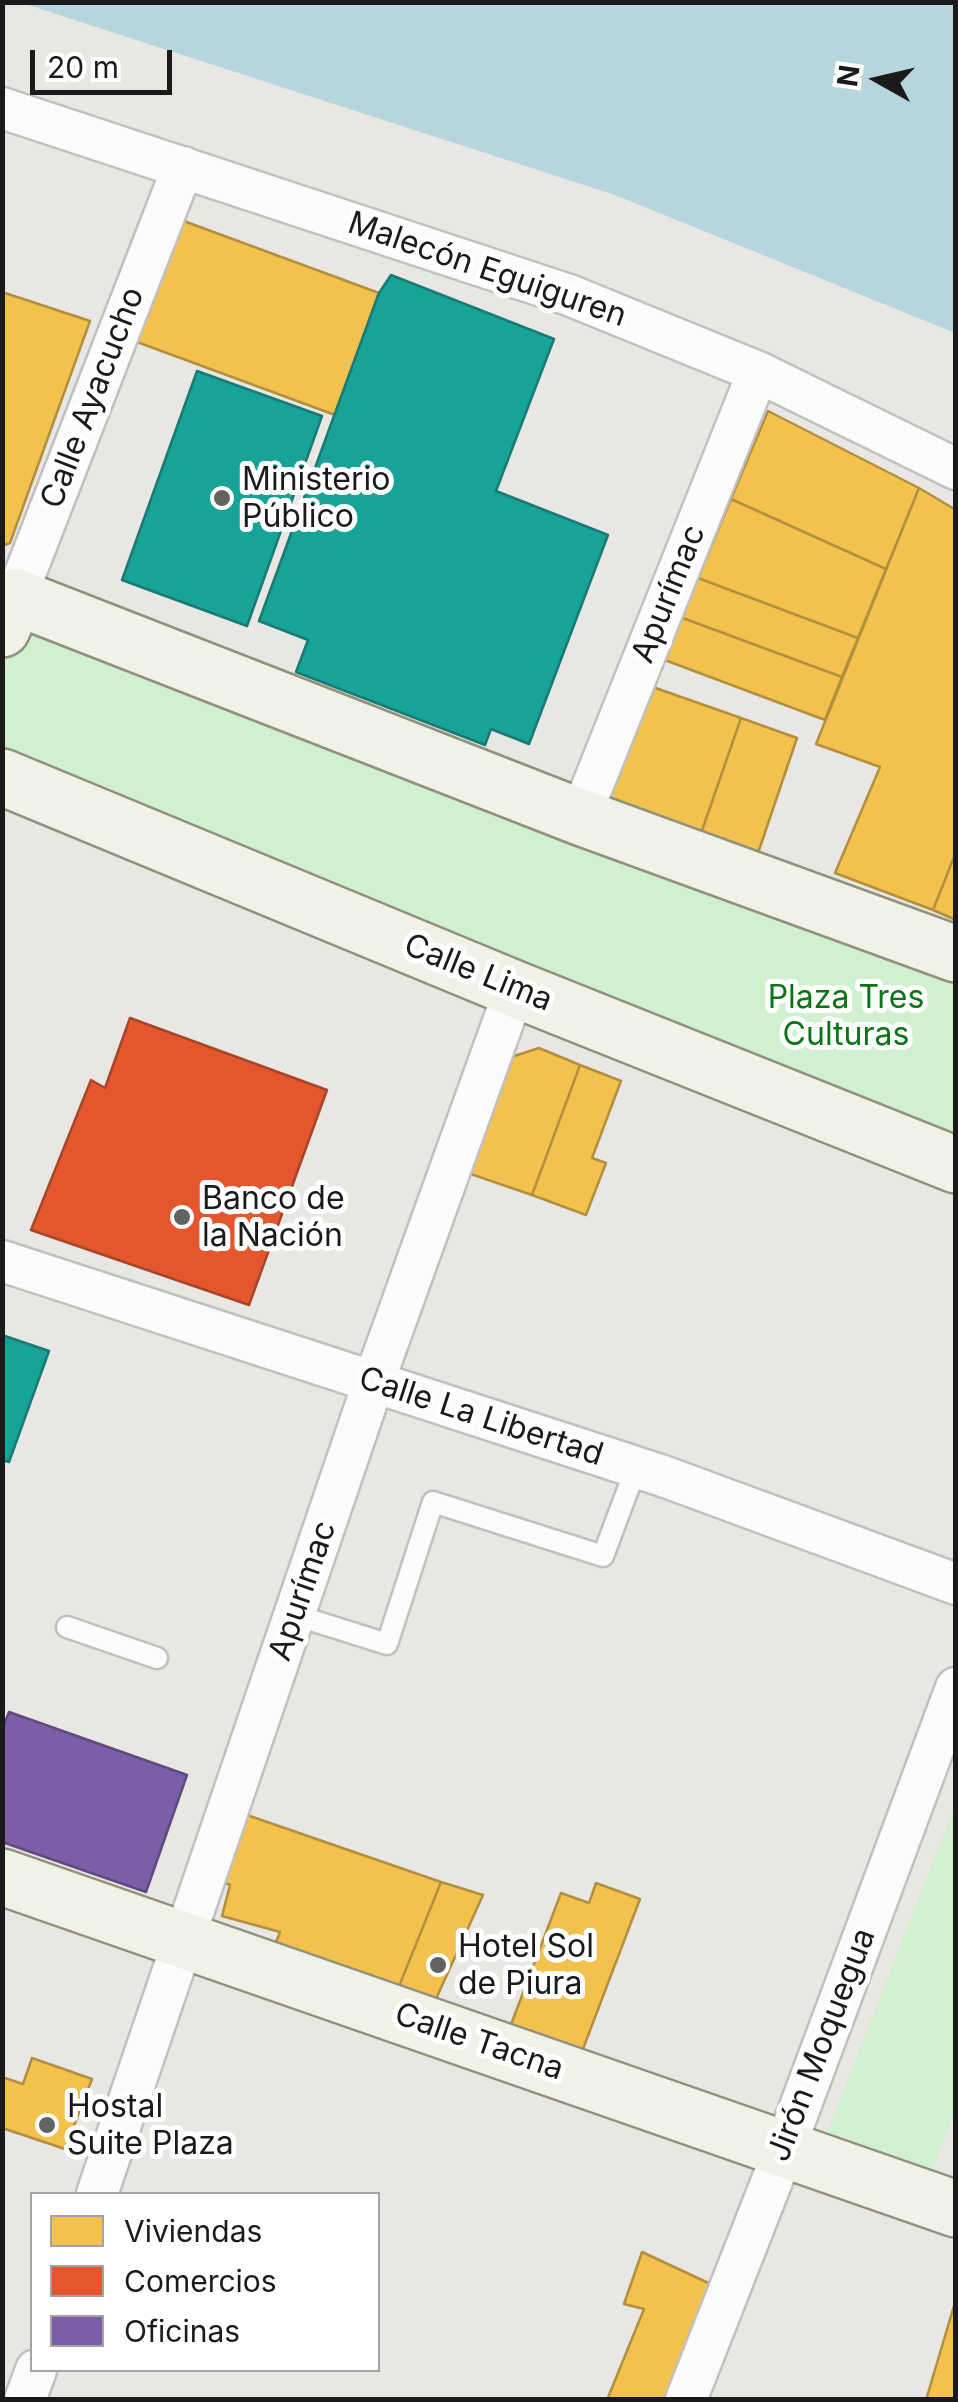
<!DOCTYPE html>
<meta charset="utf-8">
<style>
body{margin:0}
#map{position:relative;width:958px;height:2402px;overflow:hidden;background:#e9e7e3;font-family:Inter,sans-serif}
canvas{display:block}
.frame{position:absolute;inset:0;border:5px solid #1a1a1a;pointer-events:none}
.legend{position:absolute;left:30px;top:2192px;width:350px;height:180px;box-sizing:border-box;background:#fff;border:2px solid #a3a3a3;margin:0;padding:12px 18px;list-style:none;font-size:30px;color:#1a1a1a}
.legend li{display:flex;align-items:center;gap:20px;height:50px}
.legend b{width:50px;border:2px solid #a3a3a3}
.north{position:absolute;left:828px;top:30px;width:100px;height:100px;-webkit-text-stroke:8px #fff;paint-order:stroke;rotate:278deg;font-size:28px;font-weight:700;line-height:40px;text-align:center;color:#1a1a1a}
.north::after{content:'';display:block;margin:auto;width:35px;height:45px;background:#1a1a1a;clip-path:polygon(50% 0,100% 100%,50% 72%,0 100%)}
.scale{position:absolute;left:30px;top:50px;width:142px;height:45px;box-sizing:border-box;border:5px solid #1a1a1a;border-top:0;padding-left:12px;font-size:30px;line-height:35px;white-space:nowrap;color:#1a1a1a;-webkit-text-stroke:8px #fff;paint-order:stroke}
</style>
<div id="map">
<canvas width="958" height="2402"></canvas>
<div class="frame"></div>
<ul class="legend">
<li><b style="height:28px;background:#f2c14e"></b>Viviendas</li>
<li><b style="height:28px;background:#e4572e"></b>Comercios</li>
<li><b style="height:28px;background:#7b5ea7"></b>Oficinas</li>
</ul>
<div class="north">N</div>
<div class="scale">20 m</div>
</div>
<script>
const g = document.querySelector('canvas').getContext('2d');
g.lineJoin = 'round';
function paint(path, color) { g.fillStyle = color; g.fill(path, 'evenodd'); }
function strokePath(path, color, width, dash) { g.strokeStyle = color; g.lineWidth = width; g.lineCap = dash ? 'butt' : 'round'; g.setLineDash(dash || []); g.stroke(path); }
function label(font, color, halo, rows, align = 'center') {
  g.font = font + ' Inter,sans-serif'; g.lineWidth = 10; g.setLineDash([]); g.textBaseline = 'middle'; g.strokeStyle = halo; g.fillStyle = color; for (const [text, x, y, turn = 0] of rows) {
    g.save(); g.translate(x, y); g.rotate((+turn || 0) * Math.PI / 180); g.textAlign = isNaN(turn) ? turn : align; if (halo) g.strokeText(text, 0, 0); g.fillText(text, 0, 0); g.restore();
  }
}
paint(new Path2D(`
 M16 597 955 954V1165L3 777V629Z
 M955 1805V2111L930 2176 826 2135Z`), '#d0f0d0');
paint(new Path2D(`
 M22 3H955V333L615 195Z`), '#b6d5dd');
const homes = new Path2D(`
 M181 220 379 293 335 415 137 342Z
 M2 292 90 321 10 543 2 546Z
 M768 411 919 488 886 569 731 499Z
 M919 488 956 510V852L933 910 835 873 880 767 816 744Z
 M731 499 886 569 858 638 698 578Z
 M698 578 858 638 842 677 680 617Z
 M680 617 842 677 825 720 662 659Z
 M650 686 741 718 698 842 605 809Z
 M741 718 797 738 755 862 698 842Z
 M956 852V920L933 910Z
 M539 1048 580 1065 532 1195 465 1172 505 1059Z
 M580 1065 621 1081 592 1158 606 1163 586 1215 532 1195Z
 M244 1814 441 1882 398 1989 273 1950 280 1932 222 1916 230 1885 215 1879Z
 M441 1882 483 1895 436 1999 398 1989Z
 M596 1883 640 1899 578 2062 507 2035 561 1893 589 1903Z
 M32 2058 92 2079 65 2149 2 2128V2077L23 2084Z
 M642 2252 717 2287 678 2400H607L644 2309 624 2304Z
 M956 2299V2400H926Z`);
paint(homes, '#f2c14e');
strokePath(homes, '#b18f3e', 2.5);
const shops = new Path2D(`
 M130 1018 327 1090 249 1305 31 1230 91 1080 105 1088Z`);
paint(shops, '#e4572e');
strokePath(shops, '#a74528', 2.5);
const offices = new Path2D(`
 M9 1712 187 1775 146 1892 2 1842V1730Z`);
paint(offices, '#7b5ea7');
strokePath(offices, '#5e4a7d', 2.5);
const public = new Path2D(`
 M391 275 554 339 496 491 608 535 529 744 491 729 485 745 296 672 308 640 259 621 379 293Z
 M197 371 322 416 247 626 122 580Z
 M2 1335 49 1351 9 1462 2 1460Z`);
paint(public, '#17a398');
strokePath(public, '#187a72', 2.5);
const lane = new Path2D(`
 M295 1615 387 1644 433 1502 603 1556 636 1468
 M67 1627 157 1658`);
const street = new Path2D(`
 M2 108 569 295 758 372 956 469
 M16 597 183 167
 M580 817 758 372
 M2 1261 663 1476 956 1584
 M97 2194 374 1381 515 989
 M25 2400 36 2370
 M686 2400 784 2150 956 1688`);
const secondary = new Path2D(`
 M2 629 16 597 580 817 956 954
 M2 777 515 989 956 1165
 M2 1877 956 2209`);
strokePath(lane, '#c1c0bf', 25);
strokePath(street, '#c1c0bf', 45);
strokePath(secondary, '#90917c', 60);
strokePath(lane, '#fcfbfb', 20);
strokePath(street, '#fcfbfb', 40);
strokePath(secondary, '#f2f1e8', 55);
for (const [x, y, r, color] of [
 [222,498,10,"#626260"],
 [182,1217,10,"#626260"],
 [438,1965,10,"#626260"],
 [47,2125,10,"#626260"]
]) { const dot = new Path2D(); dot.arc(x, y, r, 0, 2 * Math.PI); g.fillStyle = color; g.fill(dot); strokePath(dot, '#fff', 4); }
label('32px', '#1a1a1a', '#fff', [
 ["Malecón Eguiguren",487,270,19],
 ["Calle Ayacucho",93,398,-69],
 ["Apurímac",669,594,-68],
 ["Calle Lima",478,973,22],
 ["Calle La Libertad",481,1417,18],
 ["Apurímac",303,1591,-71],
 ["Calle Tacna",479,2042,19],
 ["Jirón Moquegua",822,2045,-69]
]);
label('32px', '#1a1a1a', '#fff', [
 ["Ministerio",242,480],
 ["Público",242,517],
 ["Banco de",202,1199],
 ["la Nación",202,1236],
 ["Hotel Sol",458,1947],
 ["de Piura",458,1984],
 ["Hostal",67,2107],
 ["Suite Plaza",67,2144]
], 'left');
label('32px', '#0d7415', '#fff', [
 ["Plaza Tres",846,998],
 ["Culturas",846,1035]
]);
</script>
